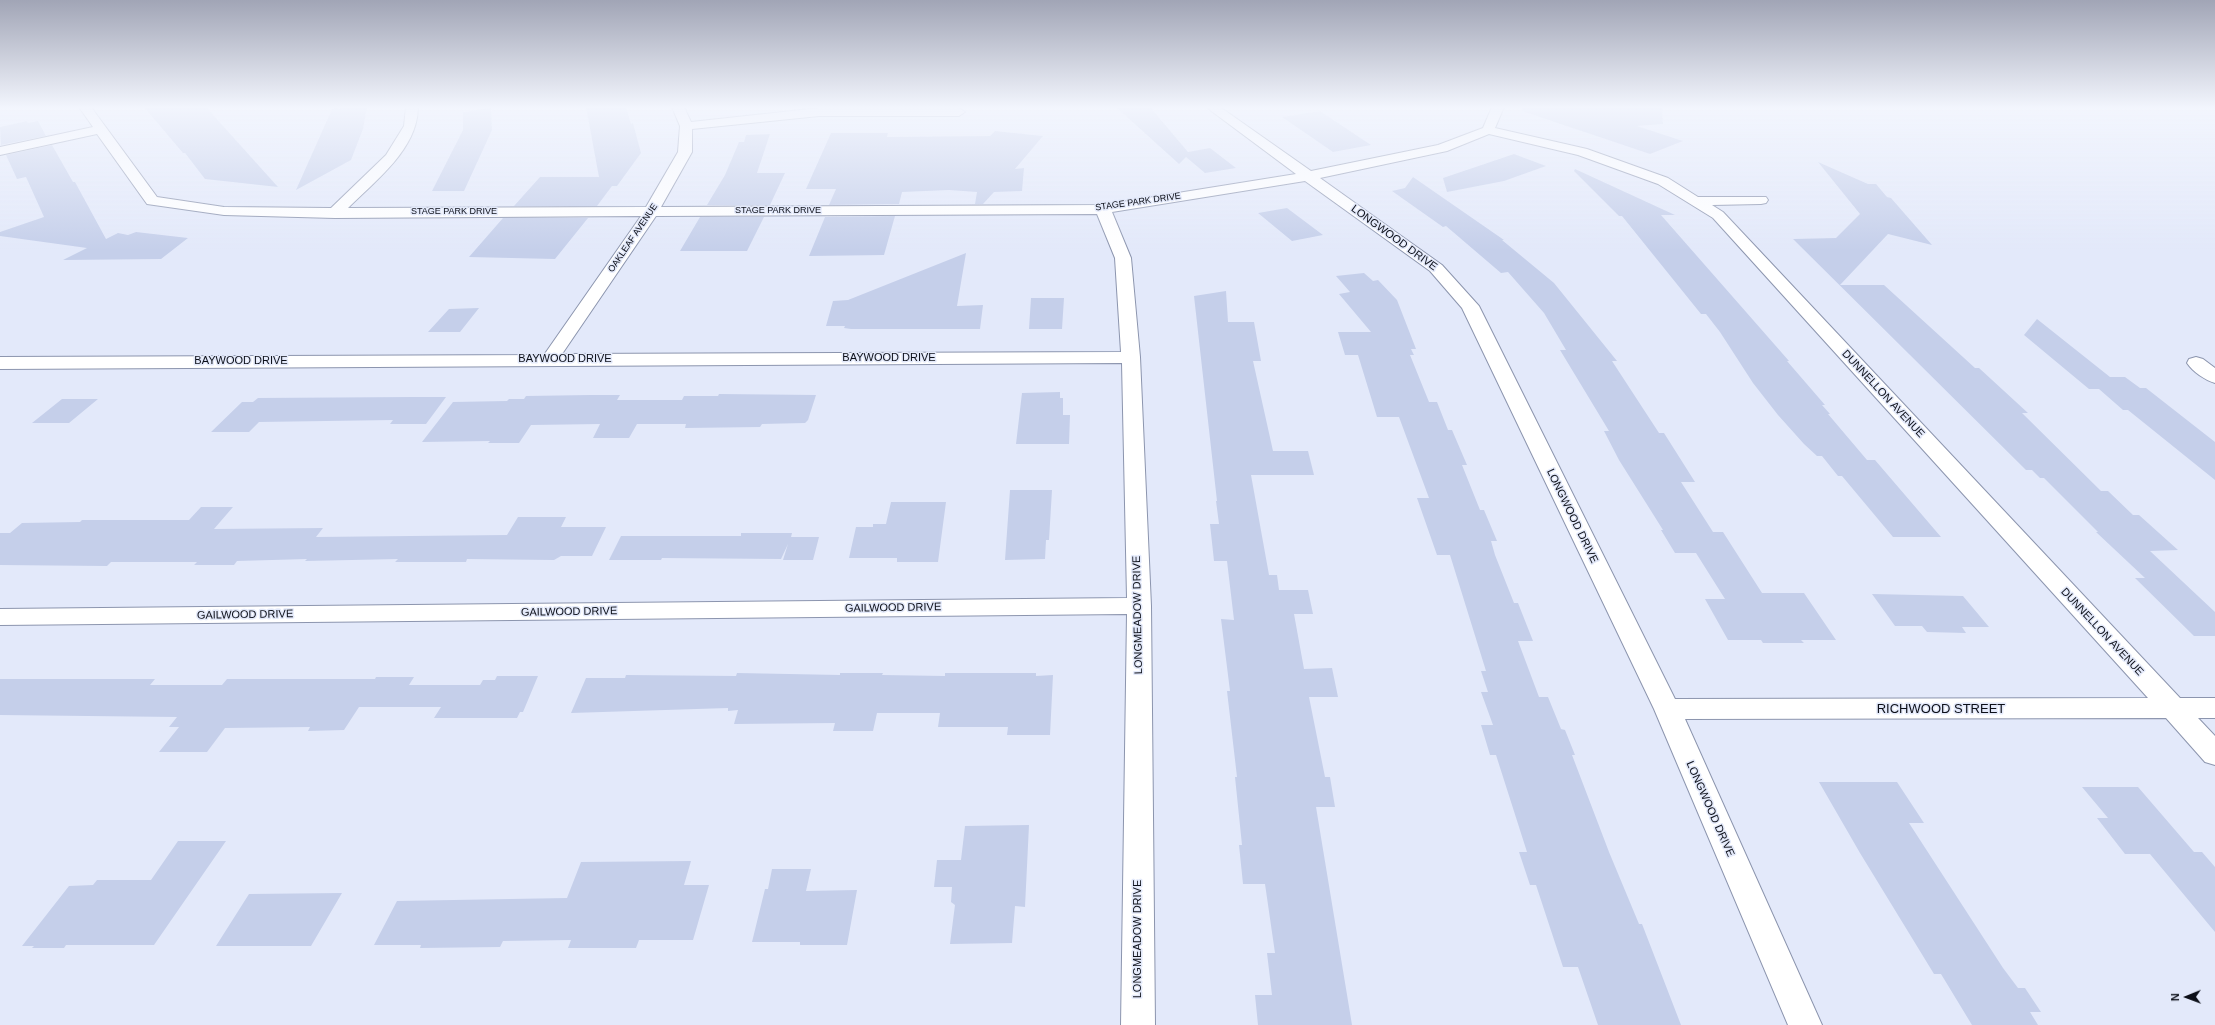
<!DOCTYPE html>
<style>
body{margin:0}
#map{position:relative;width:2215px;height:1025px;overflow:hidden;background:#e3e9fa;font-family:Arial,sans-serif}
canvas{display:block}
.north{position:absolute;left:2167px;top:977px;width:40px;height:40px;-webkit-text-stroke:3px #e3e9fa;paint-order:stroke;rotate:269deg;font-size:11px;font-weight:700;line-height:16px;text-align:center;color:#0c0f18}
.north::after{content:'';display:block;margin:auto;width:14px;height:18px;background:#0c0f18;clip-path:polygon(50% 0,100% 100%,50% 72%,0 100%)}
</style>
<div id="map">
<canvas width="2215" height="1025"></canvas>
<div class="north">N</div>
</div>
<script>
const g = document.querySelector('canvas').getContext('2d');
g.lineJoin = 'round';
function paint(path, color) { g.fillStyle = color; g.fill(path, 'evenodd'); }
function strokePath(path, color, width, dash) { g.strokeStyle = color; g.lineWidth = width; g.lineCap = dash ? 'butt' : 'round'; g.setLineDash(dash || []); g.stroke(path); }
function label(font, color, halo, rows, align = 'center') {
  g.font = font + ' Arial,sans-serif'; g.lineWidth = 3; g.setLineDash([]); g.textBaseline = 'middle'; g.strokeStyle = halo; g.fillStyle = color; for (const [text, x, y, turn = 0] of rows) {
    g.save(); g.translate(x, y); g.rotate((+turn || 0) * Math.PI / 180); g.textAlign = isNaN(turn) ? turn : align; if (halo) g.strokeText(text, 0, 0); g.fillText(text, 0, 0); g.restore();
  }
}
paint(new Path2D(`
 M144 107H206L278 187 205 179 185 153H183Z
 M354 107H367L363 129 351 160 296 190 332 109Z
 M586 107H626L631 124 633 123 641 153 617 186H612L597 206H514L540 177H599Z
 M1116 107H1150L1188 152 1210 148 1236 168 1205 173 1186 157 1179 164Z
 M1522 107H1662L1663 124 1637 126 1683 141 1650 154 1522 111Z
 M491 108 492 130 464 191H432L463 130V112Z
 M1320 111 1371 145 1333 152 1282 117Z
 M27 121 28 123 38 121 46 136 1 145 0 127Z
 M995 131 1043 136 1015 169 1024 168 1022 191 994 192 983 204H975L977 192 949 190 902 192 899 204 829 205 836 189H806L831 133H888L887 137 990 136Z
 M770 134 757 173H785L770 205H707L725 175 739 142H744L746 135Z
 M52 145 73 182H75L106 239 118 233 128 235 136 232 188 238 161 259 63 260 87 248 0 236V232L44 217 26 177 17 179 6 155Z
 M1514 154 1546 166 1504 181 1447 192 1443 178Z
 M1818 162 1868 184H1876L1887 197 1891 198 1932 245 1888 234 1840 285H1884L1975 368H1979L2028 413H2022L2101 491H2108L2133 515H2139L2178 550 2150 551 2215 612V636H2194L2135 578H2145L2096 532H2098L2044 478H2040L2032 470H2026L1793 239 1836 238 1860 214Z
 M1575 169 1675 215H1661L1789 361H1787L1825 405H1822L1830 414H1828L1867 460H1875L1941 537H1893L1842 476H1838L1822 456H1817L1804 444 1778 415 1753 383 1720 332 1706 314H1701L1622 216H1619L1574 171Z
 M1413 177 1504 240H1502L1554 283 1617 361H1612L1659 433H1664L1695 482H1681L1713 532H1723L1762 593H1804L1836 640H1801L1804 643H1763L1761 640H1728L1705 599H1725L1696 553H1675L1661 530H1663L1619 460 1604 431H1609L1560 350H1566L1544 313 1508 272 1501 273 1446 226 1443 227 1392 191 1405 188Z
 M1287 208 1323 235 1292 241 1258 213Z
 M895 216 884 255 809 256 825 217Z
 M700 217H764L747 251H680Z
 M503 218H588L555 259 469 257Z
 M966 253 957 306 983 305 980 329H851L844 328 845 326H826L833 301 848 300Z
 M1364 273 1373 281 1378 280 1397 300 1416 349H1411L1414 355H1410L1429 402H1437L1448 430H1452L1467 465H1462L1480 510H1484L1497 541H1491L1495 555 1514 603H1518L1533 641H1518L1539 697H1548L1561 729 1565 730 1575 755H1572L1609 852 1639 924H1642L1681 1025H1598L1578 967H1563L1536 885H1530L1519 852H1527L1496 755H1490L1481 725H1493L1481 692H1488L1481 671H1486L1450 555H1437L1417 498H1429L1399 417H1377L1358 355H1345L1338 332H1371L1339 294 1350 292 1336 276Z
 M1226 291 1228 322H1254L1261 361H1253L1273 451H1308L1314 475H1251L1269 575H1277L1279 590H1308L1313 614H1294L1304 669 1332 668 1338 697H1309L1325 777H1330L1335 807H1316L1352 1025H1258L1255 995H1272L1267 953H1275L1265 884H1243L1239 845H1242L1235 777H1237L1227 691H1230L1221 619 1234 620 1227 561H1214L1210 524H1219L1216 501H1217L1194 296Z
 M1031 298H1064L1062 329H1029Z
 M479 308 460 332H428L449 309Z
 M2037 319 2110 377H2125L2140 388H2146L2215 442V480L2128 410H2123L2099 389H2089L2024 335Z
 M1060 392V398H1063V415H1070L1069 444H1016L1022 393Z
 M719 394 816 395 808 420 805 423 762 424 760 427 685 428 686 424H637L629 438H593L600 424 531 425 519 443H488L490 441 422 442 453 402 507 401 509 399H524L526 396 590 395H620L617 400H682L684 396H718Z
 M412 397H446L426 424H390L393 420 259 422 249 432H211L242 402H253L258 398Z
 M62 399H98L69 423H32Z
 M1010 490H1052L1049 540H1046L1045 559 1005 560Z
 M891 502H946L938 562H897V558H849L856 527H873V524H886Z
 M201 507H233L214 529 323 528 316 537 507 535 518 517H566L561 527H606L592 556H561L554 560 467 559 466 562H395L398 559 305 561 307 559 237 561 234 565H194L197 562H111L107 566 0 565V533H10L22 523 80 522 82 520H189Z
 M741 533H792L791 537H819L813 560H783L788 544 781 559 662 558 661 560H609L621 536H741Z
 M1872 594 1963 596 1989 627H1962L1966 633 1927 632 1922 626H1895Z
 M737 673 840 675V673H883L882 675 945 676V673H1036V676L1053 675 1050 735H1007L1008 727H938L940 713H877L873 731H833L835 723 734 724 738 710 728 711V708L571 713 586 678H625L626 675 736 676Z
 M497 676H538L523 712H520L517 718H434L441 707H359L344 730 308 731 310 727 225 728 207 752H159L179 727H169L177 717 0 715V679H155L150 685H222L227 679H375L376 677H414L409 685H480L483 680H495Z
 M1819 782H1897L1924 823H1909L2003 968 2018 988H2025L2041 1012H2030L2038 1025H1972L1941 974H1934L1860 853Z
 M2082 787H2138L2194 852H2202L2215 867V932L2150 854H2125L2097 818H2108Z
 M1029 825 1025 907 1015 906 1012 943 950 944 955 905 951 902 952 887H934L937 860H961L965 826Z
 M178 841H226L154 945H66L64 948H32L34 946H22L69 886 93 885 97 880H151Z
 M691 861 684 885H709L693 940H639L636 948H568L571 940 503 941 500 947 420 948 421 945H374L397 901 567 898 581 862Z
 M772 869H811L806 891 857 890 847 945H800V942H752L765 889H768Z
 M342 893 311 946H216L249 894Z`), '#c5cfea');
const street = new Path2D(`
 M79 107H91L157 197 224 207 331 208 386 155 404 126 406 107H418C418 149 375 181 348 208L646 207 678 152 680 126 672 107H684L691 122 819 108H959L965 112 959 116H819L692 129V152L661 207 1103 205 1296 174 1206 107H1220L1311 171 1438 145 1483 128 1492 107H1504L1495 128 1587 149 1668 178 1698 197H1766L1768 200 1766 203 1761 204 1712 205 1723 212 2180 698H2215V718H2198L2215 736V765L2205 762 2166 718 1685 719 1822 1025H1788L1654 709 1462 308 1430 271 1305 181 1112 212 1131 258 1140 357 1151 606 1155 1025H1121L1127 614 0 625V609L1127 598 1122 363 0 369V357L544 355 641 216 335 218 224 215 147 204 97 134 0 155V147L93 127ZM1489 134 1578 155 1658 184 1713 218 2148 698 1675 699 1479 306 1442 265 1320 178 1447 151ZM1097 214 1115 258 1121 352 562 354 656 216Z
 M2196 357 2203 359 2215 368V383C2205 380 2193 372 2187 363L2189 359Z`);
strokePath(street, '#8c95ae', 2);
paint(street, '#fff');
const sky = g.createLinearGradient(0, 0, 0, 250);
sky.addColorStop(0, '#a1a5b6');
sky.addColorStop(0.43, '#f2f5fd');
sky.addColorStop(1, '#f2f5fd00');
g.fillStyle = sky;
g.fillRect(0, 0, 2215, 250);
label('9px', '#0c0f18', '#e3e9fa', [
 ["STAGE PARK DRIVE",1138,202,-8],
 ["STAGE PARK DRIVE",778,211],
 ["STAGE PARK DRIVE",454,212],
 ["OAKLEAF AVENUE",633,238,-56]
]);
label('11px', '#0c0f18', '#e3e9fa', [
 ["LONGWOOD DRIVE",1394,238,36],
 ["BAYWOOD DRIVE",889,358],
 ["BAYWOOD DRIVE",565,359],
 ["BAYWOOD DRIVE",241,361],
 ["DUNNELLON AVENUE",1883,394,47],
 ["LONGWOOD DRIVE",1572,516,64],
 ["GAILWOOD DRIVE",893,608,-1],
 ["GAILWOOD DRIVE",569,612,-1],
 ["GAILWOOD DRIVE",245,615,-1],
 ["LONGMEADOW DRIVE",1138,615,-91],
 ["DUNNELLON AVENUE",2102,632,47],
 ["LONGWOOD DRIVE",1710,809,66],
 ["LONGMEADOW DRIVE",1138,939,-90]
]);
label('13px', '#0c0f18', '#e3e9fa', [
 ["RICHWOOD STREET",1941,709]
]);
</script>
